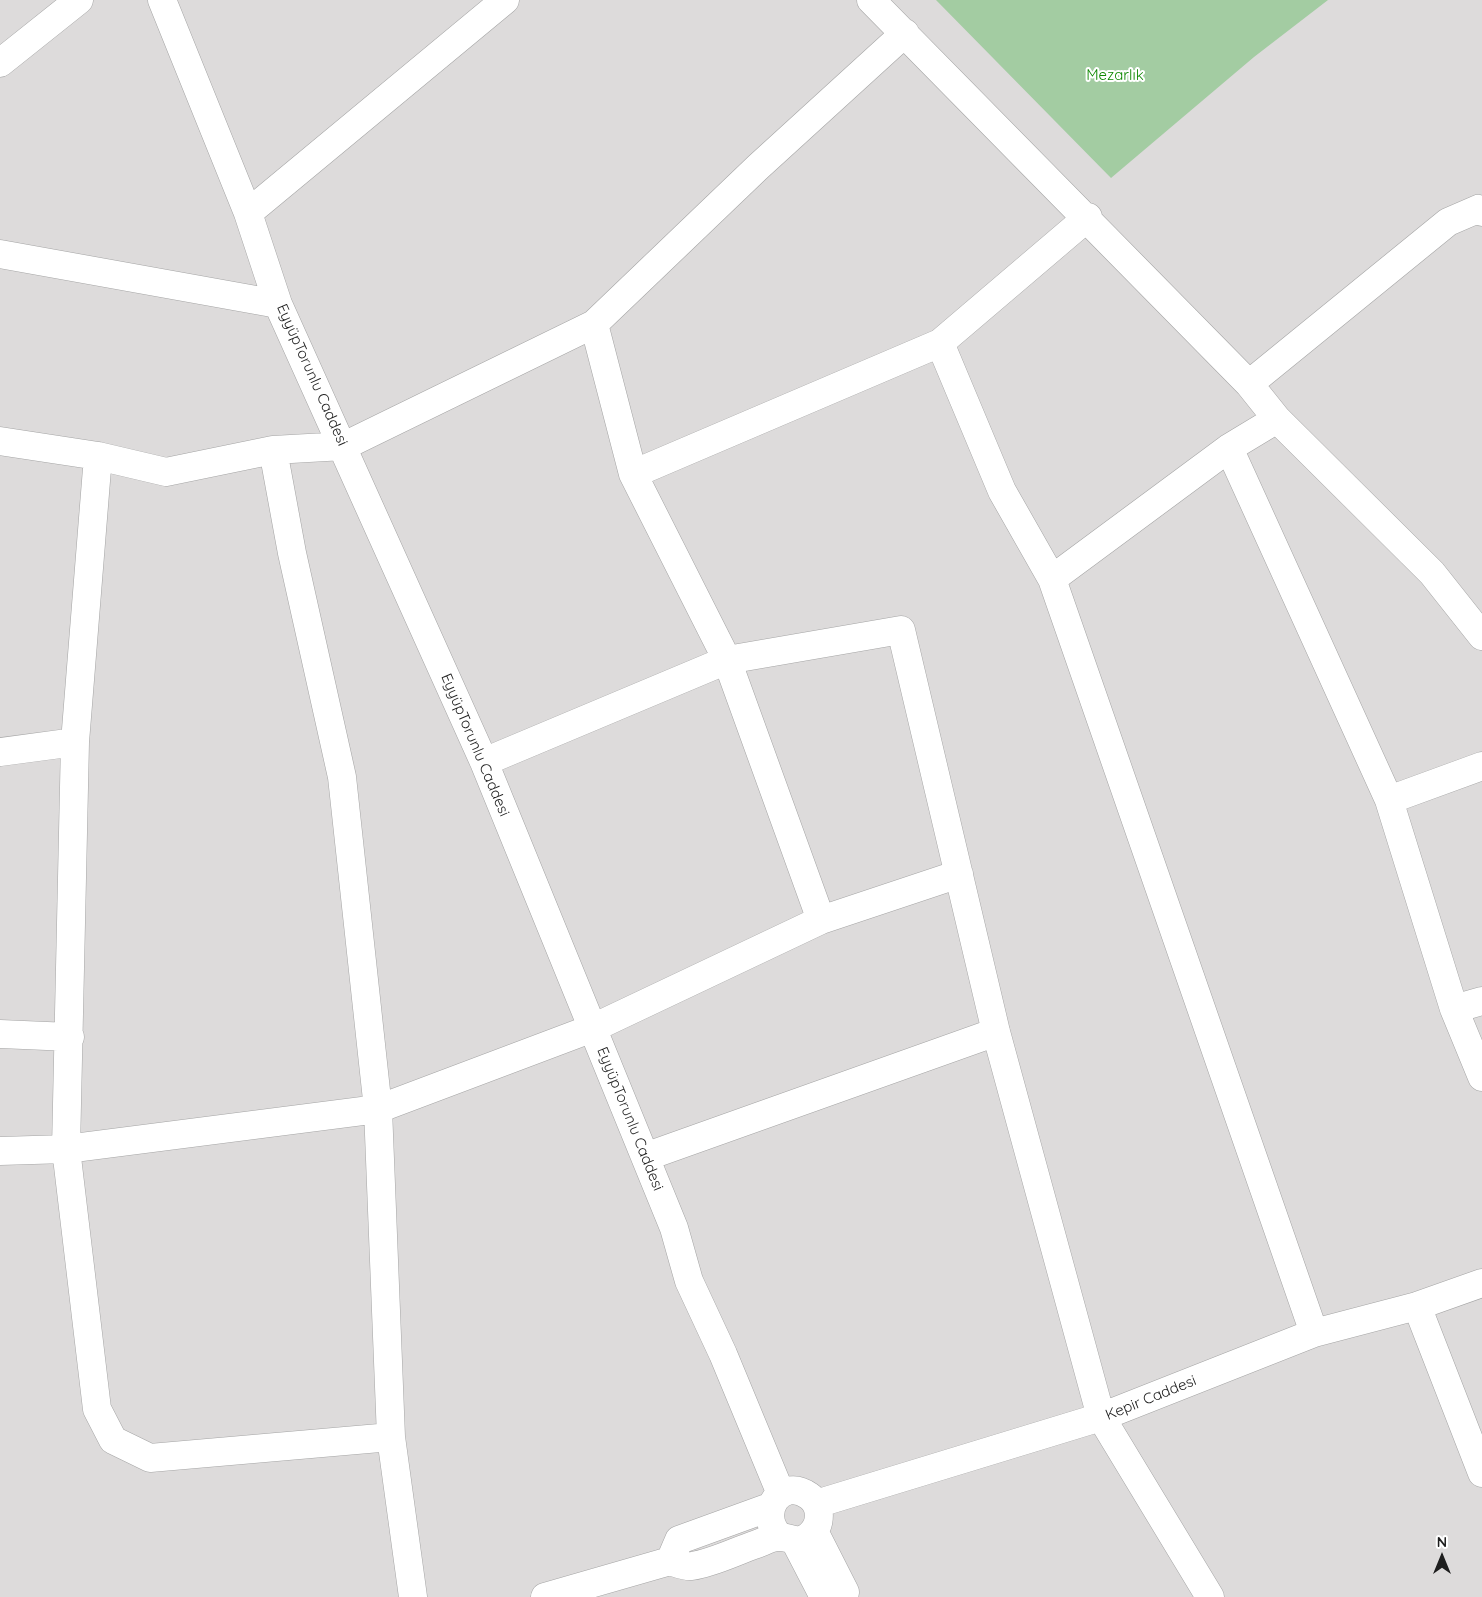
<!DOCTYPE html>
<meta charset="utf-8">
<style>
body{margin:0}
#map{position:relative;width:1482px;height:1597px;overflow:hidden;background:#f0eae3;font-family:Quicksand,sans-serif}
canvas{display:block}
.north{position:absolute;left:1417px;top:1532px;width:50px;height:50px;-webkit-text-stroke:4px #fff;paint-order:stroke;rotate:0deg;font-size:14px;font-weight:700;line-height:20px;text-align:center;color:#1e1e1e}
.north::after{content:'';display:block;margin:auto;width:18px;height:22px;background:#1e1e1e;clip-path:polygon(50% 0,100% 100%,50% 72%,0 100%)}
</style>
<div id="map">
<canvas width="1482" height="1597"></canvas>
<div class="north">N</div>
</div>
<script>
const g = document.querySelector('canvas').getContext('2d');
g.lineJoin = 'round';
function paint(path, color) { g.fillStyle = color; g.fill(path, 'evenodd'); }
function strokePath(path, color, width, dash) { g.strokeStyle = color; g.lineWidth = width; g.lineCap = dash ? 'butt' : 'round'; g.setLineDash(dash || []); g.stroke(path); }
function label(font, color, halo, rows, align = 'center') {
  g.font = font + ' Quicksand,sans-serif'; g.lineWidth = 4; g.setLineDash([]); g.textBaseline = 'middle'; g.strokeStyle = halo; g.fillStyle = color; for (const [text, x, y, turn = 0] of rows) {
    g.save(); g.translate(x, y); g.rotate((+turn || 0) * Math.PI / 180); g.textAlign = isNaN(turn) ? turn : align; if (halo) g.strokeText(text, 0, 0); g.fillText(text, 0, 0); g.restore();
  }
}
paint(new Path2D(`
 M0 0H1482V1597H0Z`), '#dddbdb');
paint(new Path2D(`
 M936 0H1328L1254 57 1111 178Z`), '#a3cca2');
const minor = new Path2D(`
 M162 0 248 213 278 304 484 762 674 1228 689 1281 723 1354 781 1494
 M871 0 1249 384 1277 419 1432 573 1482 636
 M0 63 79 0
 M248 213 505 0
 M0 254 278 304
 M594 324 633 474 727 660 821 920
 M940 343 1002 491 1052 579 1314 1333
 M1249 384 1448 222 1478 209 1482 212
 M0 441 98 456 166 472 273 450 344 446 594 324 758 167 905 33
 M1229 448 1389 800 1454 1009 1482 1077
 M273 450 292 553 342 777 378 1109 391 1437 413 1597
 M98 456 75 742 66 1149 97 1409 113 1440 150 1458 391 1437
 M633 474 940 343 1088 217
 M1052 579 1229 448 1277 419
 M0 752 75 742
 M484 762 727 660 901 630 996 1032 1101 1417 1210 1597
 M1389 800 1482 766
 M1454 1009 1482 1001
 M0 1034 70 1037
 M0 1151 66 1149 378 1109 593 1028 821 920 959 874
 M645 1157 996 1032
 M1417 1306 1482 1473
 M816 1504 1101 1417 1314 1333 1417 1306 1482 1283
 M814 1531 845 1592 844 1597
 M795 1541 824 1597
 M670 1561C676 1563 685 1567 692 1566 713 1563 736 1551 757 1544 763 1542 771 1537 778 1537 790 1536 797 1546 810 1535 822 1525 822 1505 809 1496 782 1476 756 1512 779 1536
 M670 1561 679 1540 770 1507
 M545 1597 670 1561`);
strokePath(minor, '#a5a5a5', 29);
strokePath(minor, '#fff', 28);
label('15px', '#0d8801', '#fff', [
 ["Mezarlık",1115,75]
]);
label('15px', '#1e1e1e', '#fff', [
 ["EyyüpTorunlu Caddesi",312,375,66],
 ["EyyüpTorunlu Caddesi",475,745,67],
 ["EyyüpTorunlu Caddesi",630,1119,68],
 ["Kepir Caddesi",1151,1398,-22]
]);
</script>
